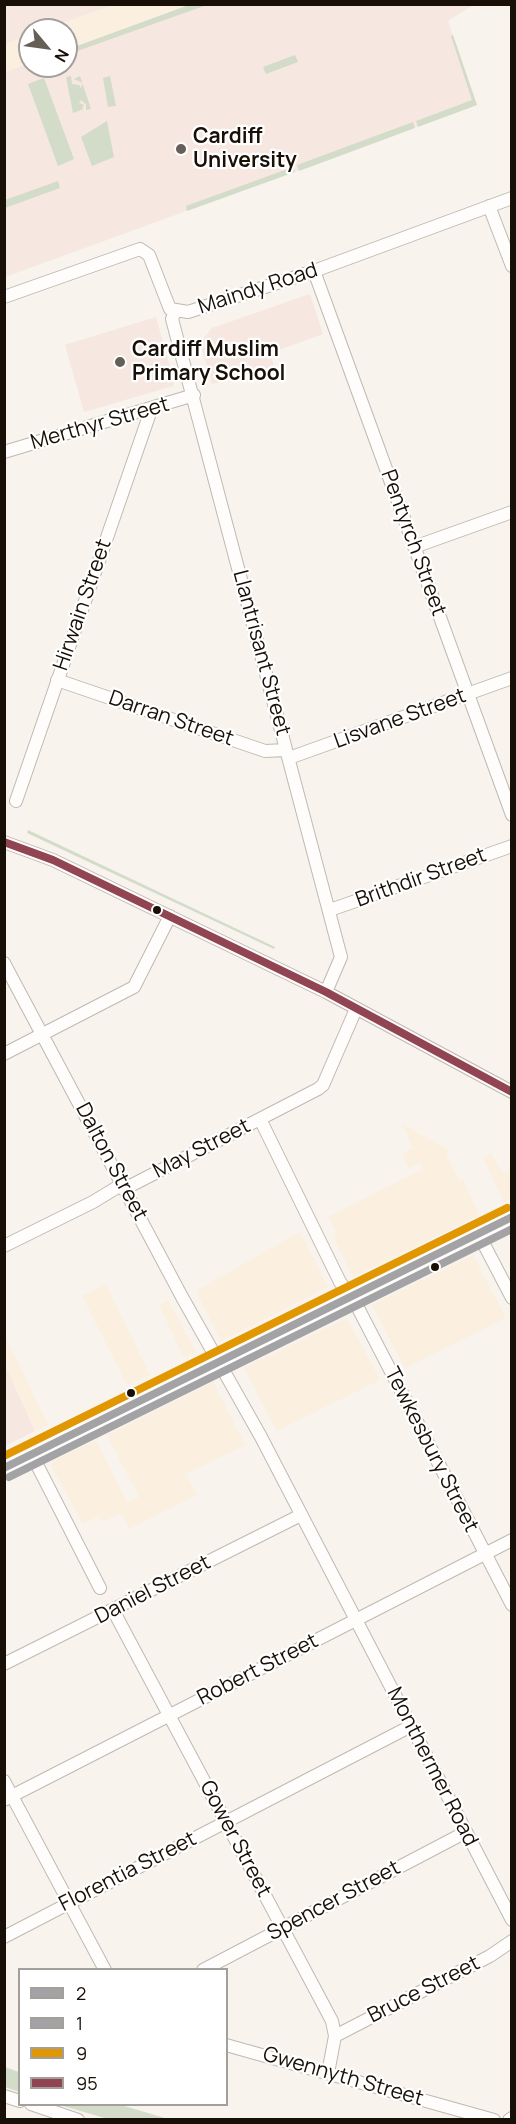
<!DOCTYPE html>
<style>
body{margin:0}
#map{position:relative;width:516px;height:2124px;overflow:hidden;background:#f8f3ed;font-family:Manrope,sans-serif}
canvas{display:block}
.frame{position:absolute;inset:0;border:6px solid #181006;pointer-events:none}
.legend{position:absolute;left:18px;top:1968px;width:210px;height:138px;box-sizing:border-box;background:#fff;border:2px solid #a39f9b;margin:0;padding:8px 10px;list-style:none;font-size:18px;color:#181006}
.legend li{display:flex;align-items:center;gap:12px;height:30px}
.legend b{width:30px;border:2px solid #a39f9b}
.north{position:absolute;left:18px;top:18px;width:60px;height:60px;box-sizing:border-box;background:#fff;border:2px solid #a39f9b;border-radius:50%;rotate:119deg;font-size:16px;font-weight:700;line-height:24px;text-align:center;color:#181006}
.north::after{content:'';display:block;margin:auto;width:21px;height:27px;background:#665f57;clip-path:polygon(50% 0,100% 100%,50% 72%,0 100%)}
</style>
<div id="map">
<canvas width="516" height="2124"></canvas>
<div class="frame"></div>
<ul class="legend">
<li><b style="height:8px;background:#a3a3a5"></b>2</li>
<li><b style="height:8px;background:#a3a3a5"></b>1</li>
<li><b style="height:8px;background:#e19701"></b>9</li>
<li><b style="height:8px;background:#914451"></b>95</li>
</ul>
<div class="north">N</div>
</div>
<script>
const g = document.querySelector('canvas').getContext('2d');
g.lineJoin = 'round';
function paint(path, color) { g.fillStyle = color; g.fill(path, 'evenodd'); }
function strokePath(path, color, width, dash) { g.strokeStyle = color; g.lineWidth = width; g.lineCap = dash ? 'butt' : 'round'; g.setLineDash(dash || []); g.stroke(path); }
function label(font, color, halo, rows, align = 'center') {
  g.font = font + ' Manrope,sans-serif'; g.lineWidth = 4.5; g.setLineDash([]); g.textBaseline = 'middle'; g.strokeStyle = halo; g.fillStyle = color; for (const [text, x, y, turn = 0] of rows) {
    g.save(); g.translate(x, y); g.rotate((+turn || 0) * Math.PI / 180); g.textAlign = isNaN(turn) ? turn : align; if (halo) g.strokeText(text, 0, 0); g.fillText(text, 0, 0); g.restore();
  }
}
paint(new Path2D(`
 M113 5H189L66 50V30H43Z
 M30 35V63L5 72V44Z
 M402 1124 449 1150 446 1155 460 1181 463 1180 479 1215 353 1277 334 1238 336 1232 328 1217 423 1169 420 1163 409 1168 402 1154 413 1148Z
 M491 1153 503 1173 511 1169V1198L504 1202 483 1158Z
 M300 1232 328 1287 221 1341 196 1291Z
 M473 1255 506 1318 405 1368 372 1305Z
 M106 1285 150 1375 127 1385 82 1296Z
 M168 1300 196 1352 184 1358 159 1305Z
 M347 1318 380 1380 277 1431 244 1368Z
 M5 1335 48 1425 35 1431 5 1365Z
 M213 1382 245 1445 186 1474 197 1495 129 1529 122 1515 118 1514 103 1522 99 1516 83 1524 51 1465 53 1461 96 1440 127 1503 139 1497 107 1435Z`), '#fbefe0');
paint(new Path2D(`
 M5 4H113V5L43 30H30V35L5 44Z
 M189 5H473L448 21 477 105 5 277V72L30 63V66H66V50Z
 M310 294 323 334 271 353 274 368 212 384 202 349 204 338 212 328Z
 M156 317 174 381 173 386 84 412 65 345Z
 M5 1365 35 1431 5 1446H4Z`), '#f7e7e1');
paint(new Path2D(`
 M189 5H207L66 55V50Z
 M453 35 477 105 418 127 416 121 472 100 451 36Z
 M295 55 298 62 266 74 263 67Z
 M71 76 72 84 79 85 81 88 83 83 74 79 80 76 91 109 86 110V104L81 100 79 103 84 105 82 108 84 109 73 113 66 77Z
 M110 76 116 106 108 107 103 78Z
 M44 78 74 159 58 166 28 84Z
 M107 121 114 157 92 166 81 137Z
 M413 122 415 128 299 171 297 165Z
 M293 167 295 172 187 211 186 206Z
 M58 181 60 188 5 208V200Z
 M28 830 275 947 274 949 27 833Z
 M5 2067 19 2072V2092L5 2087Z
 M60 2105H121L168 2119H108Z`), '#d3dcc8');
const street = new Path2D(`
 M489 206 512 266
 M314 271 512 815
 M4 297 140 249 149 255 170 309 188 312 314 271 512 198
 M175 312 172 319 341 957 326 992
 M4 452 194 395
 M414 547 512 512
 M57 680 265 751 286 750
 M289 758 512 678
 M16 801 151 410
 M4 842 53 860 326 992 512 1092
 M330 910 512 846
 M4 963 182 1297 261 1437 512 1920
 M4 1054 134 987 170 916
 M260 1119 340 1282 357 1306 512 1605
 M478 1233 512 1298
 M4 1246 93 1202 116 1188 132 1185 318 1089 323 1085 356 1009
 M32 1455 100 1588
 M113 1610 332 2021 335 2036 328 2073
 M4 1664 301 1515
 M4 1781 105 1970
 M4 1800 512 1540
 M4 1937 411 1726
 M203 1970 466 1832
 M335 2036 490 1956 512 1941
 M226 2045 494 2120
 M4 2096 20 2101
 M31 2104 78 2120
 M509 2120 512 2118`);
const primary = new Path2D(`
 M4 1468 512 1217`);
strokePath(street, '#bfb9b1', 14);
strokePath(primary, '#bfb9b1', 21);
strokePath(street, '#fefdfc', 12);
strokePath(primary, '#fefdfc', 20);
strokePath(new Path2D(`
 M4 1468 512 1217`), '#a3a3a5', 8);
strokePath(new Path2D(`
 M9 1477 512 1229`), '#a3a3a5', 8);
strokePath(new Path2D(`
 M4 1456 507 1208`), '#e19701', 8);
strokePath(new Path2D(`
 M4 842 53 860 326 992 512 1092`), '#914451', 8);
for (const [x, y, r, color] of [
 [181,149,6,"#665f57"],
 [120,362,6,"#665f57"],
 [157,910,5,"#181006"],
 [435,1267,5,"#181006"],
 [131,1393,5,"#181006"]
]) { const dot = new Path2D(); dot.arc(x, y, r, 0, 2 * Math.PI); g.fillStyle = color; g.fill(dot); strokePath(dot, '#fff', 2); }
label('bold 21px', '#181006', '#fff', [
 ["Cardiff",193,137],
 ["University",193,161],
 ["Cardiff Muslim",132,350],
 ["Primary School",132,374]
], 'left');
label('21px', '#181006', '#fff', [
 ["Maindy Road",258,289,-18],
 ["Merthyr Street",100,424,-16],
 ["Pentyrch Street",413,543,70],
 ["Hirwain Street",83,605,-71],
 ["Llantrisant Street",261,653,75],
 ["Darran Street",171,719,19],
 ["Lisvane Street",400,719,-20],
 ["Brithdir Street",421,878,-20],
 ["May Street",202,1149,-27],
 ["Dalton Street",111,1162,62],
 ["Tewkesbury Street",431,1450,63],
 ["Daniel Street",153,1590,-27],
 ["Robert Street",258,1670,-27],
 ["Monthermer Road",432,1767,63],
 ["Gower Street",235,1839,62],
 ["Florentia Street",128,1872,-27],
 ["Spencer Street",334,1901,-28],
 ["Bruce Street",424,1990,-27],
 ["Gwennyth Street",343,2077,16]
]);
</script>
